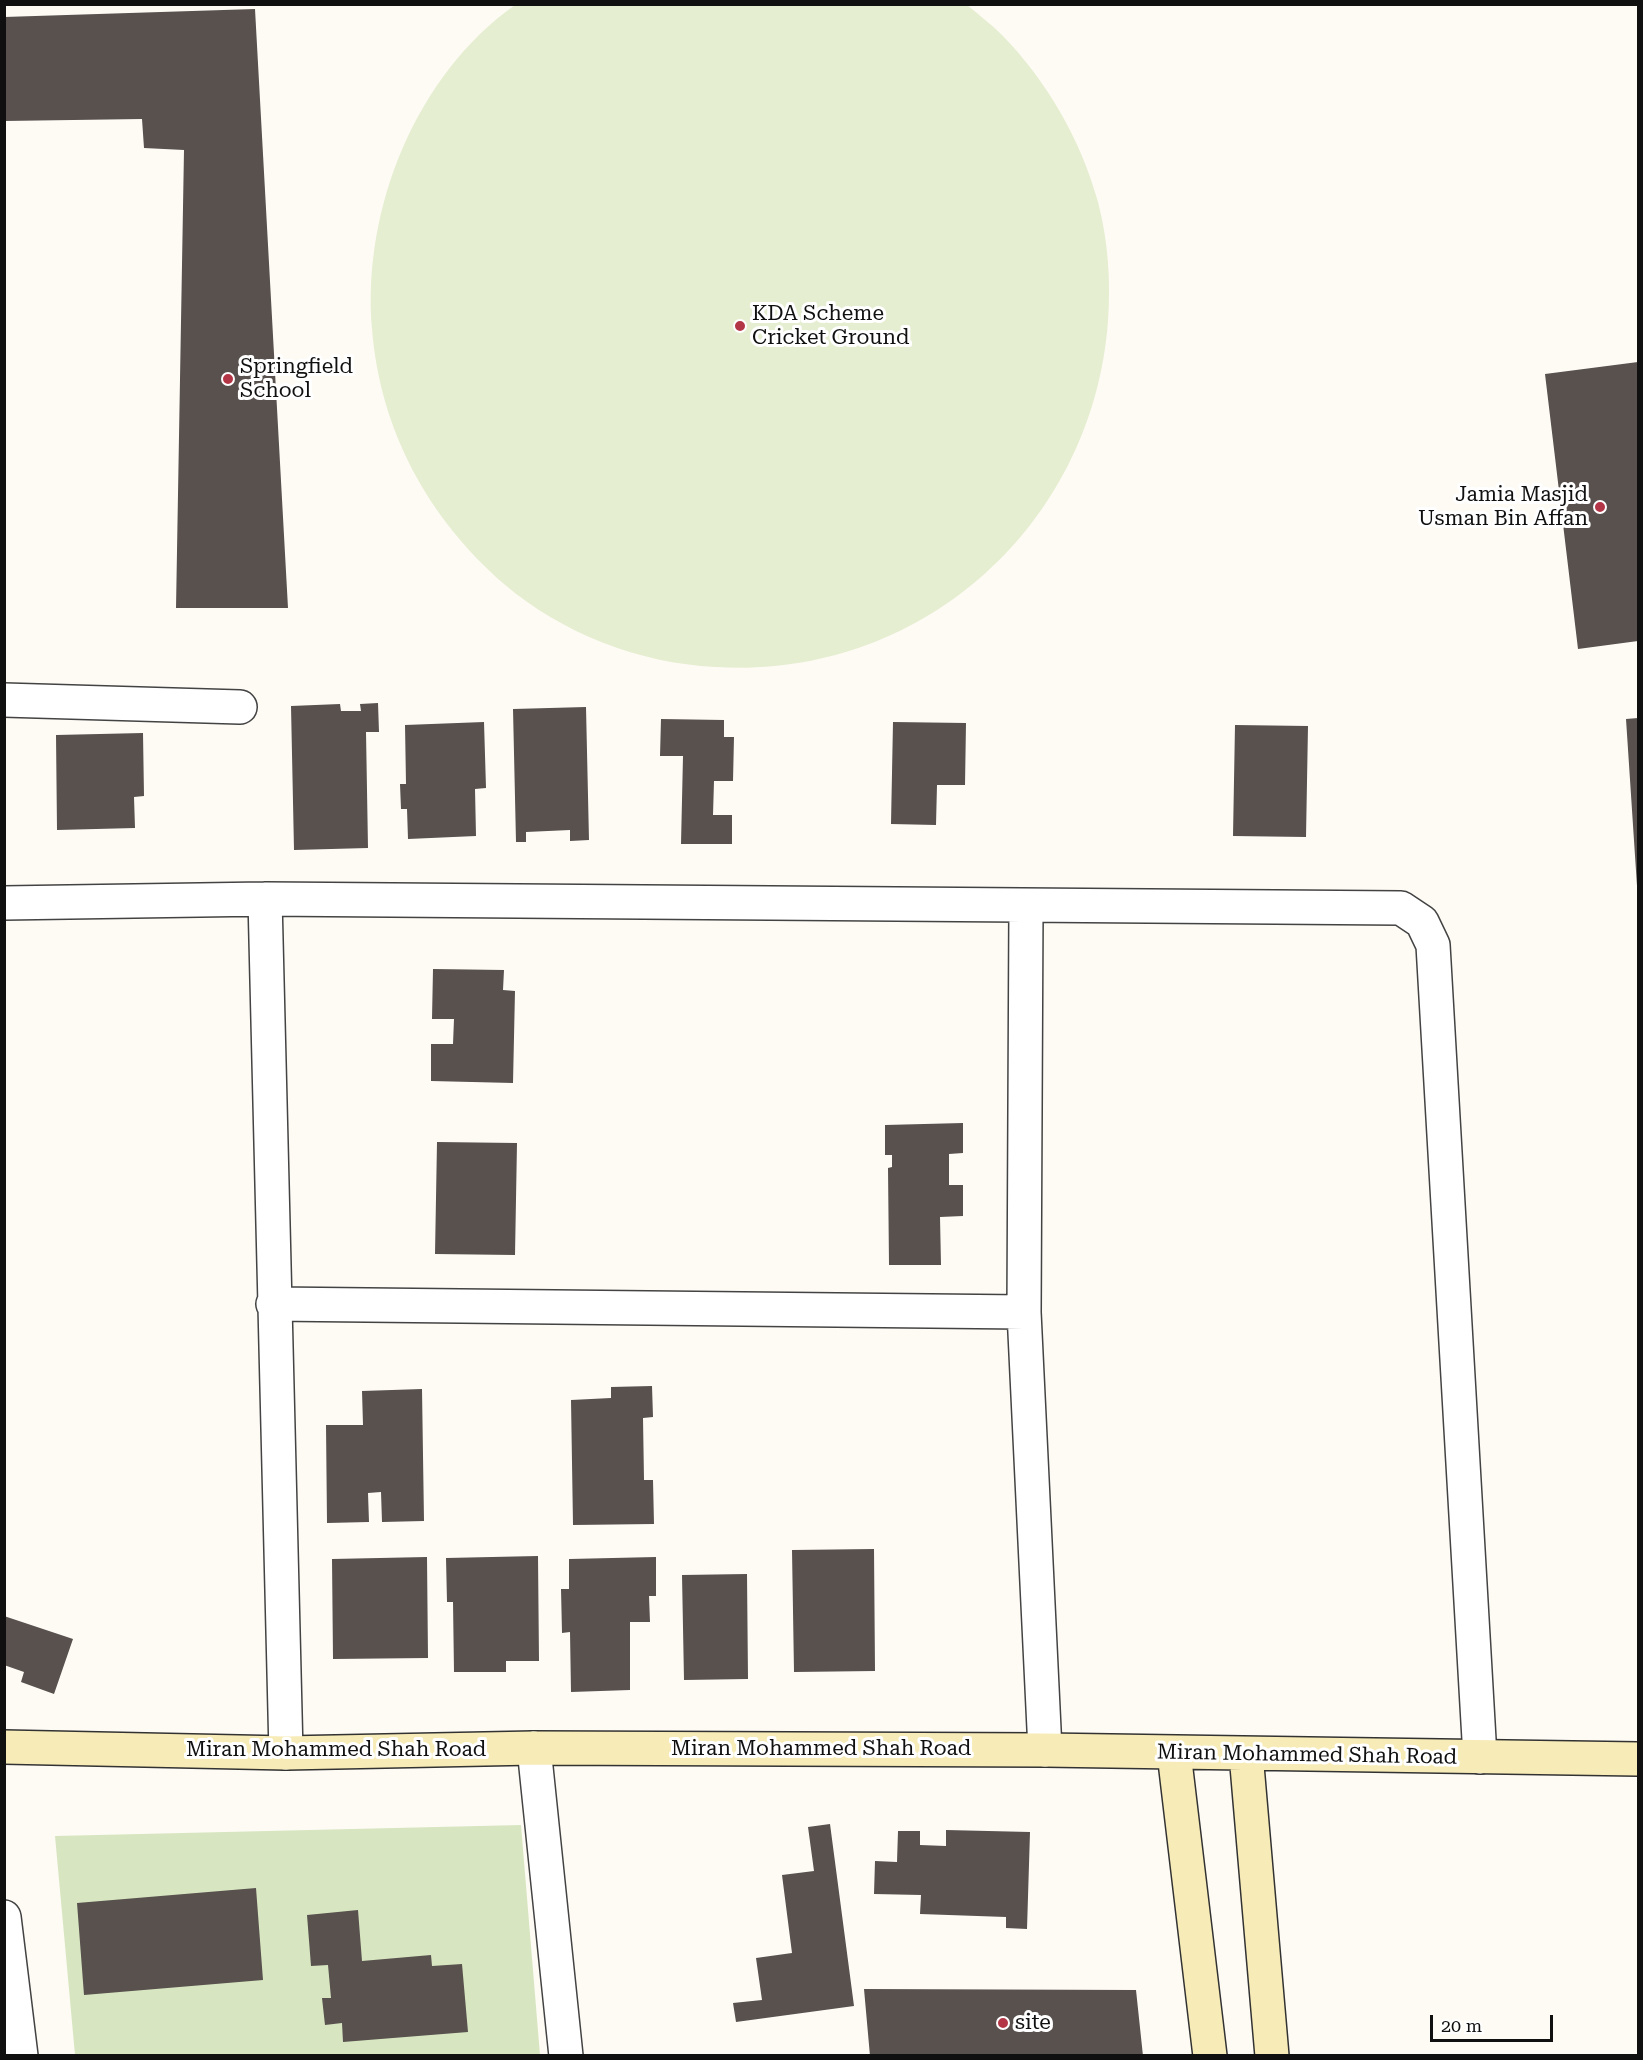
<!DOCTYPE html>
<style>
body{margin:0}
#map{position:relative;width:1643px;height:2060px;overflow:hidden;background:#fefbf5;font-family:"Roboto Serif",serif}
canvas{display:block}
.frame{position:absolute;inset:0;border:6px solid #101010;pointer-events:none}
.scale{position:absolute;left:1430px;top:2015px;width:123px;height:27px;box-sizing:border-box;border:3px solid #101010;border-top:0;padding-left:8px;font-size:18px;line-height:21px;white-space:nowrap;color:#101010;-webkit-text-stroke:4px #fff;paint-order:stroke}
</style>
<div id="map">
<canvas width="1643" height="2060"></canvas>
<div class="frame"></div>
<div class="scale">20 m</div>
</div>
<script>
const g = document.querySelector('canvas').getContext('2d');
g.lineJoin = 'round';
function paint(path, color) { g.fillStyle = color; g.fill(path, 'evenodd'); }
function strokePath(path, color, width, dash) { g.strokeStyle = color; g.lineWidth = width; g.lineCap = dash ? 'butt' : 'round'; g.setLineDash(dash || []); g.stroke(path); }
function label(font, color, halo, rows, align = 'center') {
  g.font = font + ' "Roboto Serif",serif'; g.lineWidth = 6; g.setLineDash([]); g.textBaseline = 'middle'; g.strokeStyle = halo; g.fillStyle = color; for (const [text, x, y, turn = 0] of rows) {
    g.save(); g.translate(x, y); g.rotate((+turn || 0) * Math.PI / 180); g.textAlign = isNaN(turn) ? turn : align; if (halo) g.strokeText(text, 0, 0); g.fillText(text, 0, 0); g.restore();
  }
}
paint(new Path2D(`
 M521 1825 540 2055H75L55 1836Z`), '#d7e6c1');
paint(new Path2D(`
 M515 5H967C979 15 991 24 1002 35 1047 81 1081 140 1098 202 1108 240 1111 281 1108 321 1093 525 921 680 715 667 639 663 563 634 504 584 428 518 380 430 372 329 362 209 416 75 515 5Z`), '#e6eed1');
paint(new Path2D(`
 M255 9 288 608H176L184 150 144 148 142 119 4 121V17Z
 M1638 362V641L1578 649 1545 374Z
 M378 703 379 732H366L368 848 294 850 291 706 340 704 341 711H361L360 704Z
 M586 707 589 840 570 841V830L526 832V842H516L513 709Z
 M1638 718V886H1637L1626 719Z
 M661 719 724 720V737H734L733 781H714L713 815H732V844H681L683 756H660Z
 M484 722 486 788 475 789 476 836 408 839 407 809H401L400 784H406L405 725Z
 M893 722 966 723 965 785H937L936 825 891 824Z
 M1235 725 1308 726 1306 837 1233 836Z
 M143 733 144 796 134 797 135 828 57 830 56 735Z
 M433 969 504 970 503 990 515 991 513 1083 431 1081V1044H453L454 1019H432Z
 M963 1123V1153L949 1154V1185H963V1216L940 1217 941 1265H889L888 1168 892 1167V1155H885V1125Z
 M437 1142 517 1143 515 1255 435 1254Z
 M652 1386 653 1417 643 1418 644 1480H653L654 1524 573 1525 571 1400 611 1398V1387Z
 M422 1389 424 1521 382 1522 381 1492 368 1493 369 1522 327 1523 326 1425H363L362 1391Z
 M874 1549 875 1671 794 1672 792 1550Z
 M538 1556 539 1661H506V1672H454L453 1602H447L446 1558Z
 M427 1557 428 1658 333 1659 332 1559Z
 M656 1557V1596H649L650 1622H630V1690L571 1692 570 1632 562 1633 561 1589H569V1559Z
 M747 1574 748 1679 684 1680 682 1575Z
 M4 1616 73 1639 54 1694 21 1682 24 1672 4 1665Z
 M830 1824 854 2006 736 2022 733 2003 762 2000 756 1958 792 1953 782 1875 814 1871 808 1827Z
 M946 1830 1030 1832 1027 1929 1006 1928V1917L920 1914 921 1895 874 1894 875 1861 897 1862 898 1831H920V1845L946 1846Z
 M256 1888 263 1980 84 1995 77 1903Z
 M358 1910 362 1961 431 1955 432 1966 462 1964 468 2032 343 2042 342 2023 325 2025 322 1998H331L328 1965 311 1966 307 1915Z
 M864 1989 1136 1990 1143 2056H870Z`), '#58514e');
const street = new Path2D(`
 M4 700 240 707
 M265 899 286 1753
 M4 903 265 899 1401 908 1422 922 1433 945 1480 1757
 M1026 906 1024 1312 1045 1750
 M273 1304 1024 1312
 M534 1748 566 2056
 M4 1917 21 2056`);
const secondary = new Path2D(`
 M4 1747 286 1753 534 1748 1045 1750 1638 1759
 M1174 1753 1210 2056
 M1246 1754 1272 2056`);
strokePath(street, '#434343', 36);
strokePath(secondary, '#323232', 36);
strokePath(street, '#fff', 33);
strokePath(secondary, '#f7ebb7', 33);
for (const [x, y, r, color] of [
 [740,326,6,"#b33646"],
 [228,379,6,"#b33646"],
 [1600,507,6,"#b33646"],
 [1003,2023,6,"#b33646"]
]) { const dot = new Path2D(); dot.arc(x, y, r, 0, 2 * Math.PI); g.fillStyle = color; g.fill(dot); strokePath(dot, '#fff', 2); }
label('21px', '#101010', '#fff', [
 ["KDA Scheme",752,314],
 ["Cricket Ground",752,338],
 ["Springfield",240,367],
 ["School",240,391],
 ["Jamia Masjid",1588,495,"right"],
 ["Usman Bin Affan",1588,519,"right"],
 ["site",1015,2023]
], 'left');
label('21px', '#101010', '#fff', [
 ["Miran Mohammed Shah Road",821,1749],
 ["Miran Mohammed Shah Road",336,1750],
 ["Miran Mohammed Shah Road",1307,1755,1]
]);
</script>
